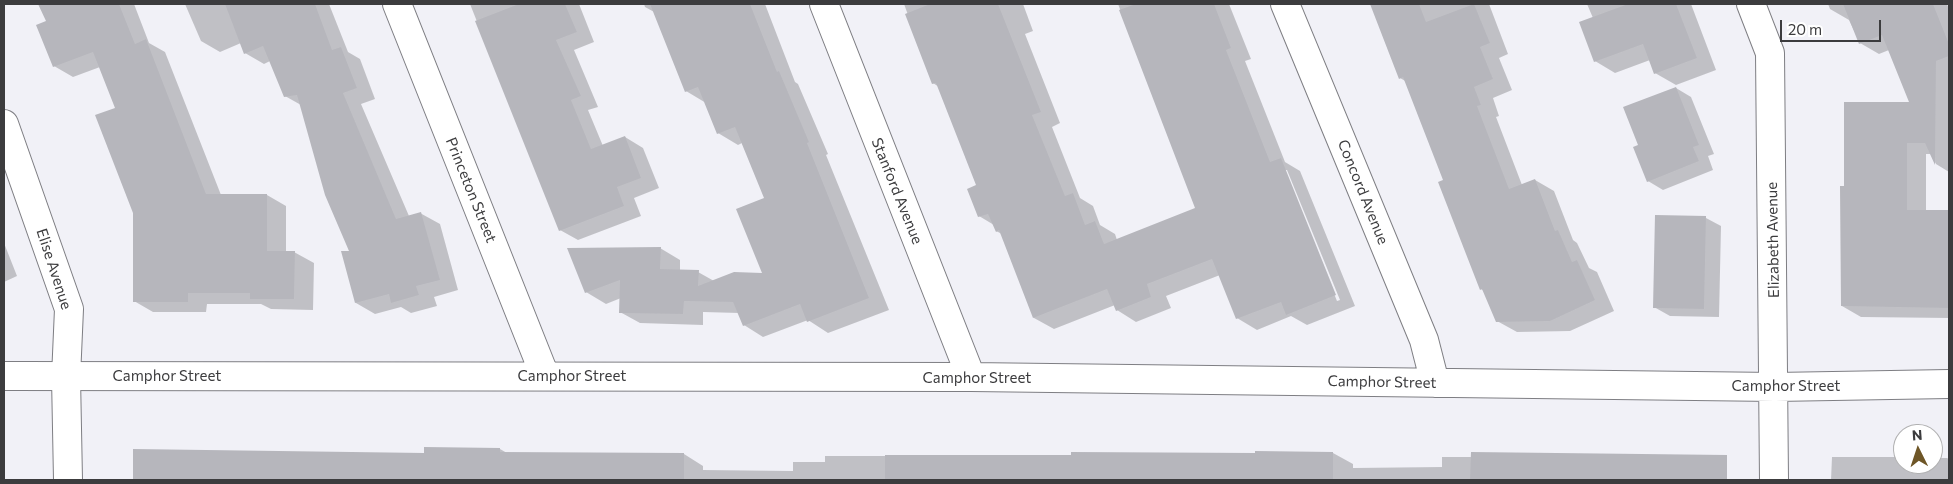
<!DOCTYPE html>
<style>
body{margin:0}
#map{position:relative;width:1953px;height:484px;overflow:hidden;background:#f1f1f7;font-family:Commissioner,sans-serif}
canvas{display:block}
.frame{position:absolute;inset:0;border:5px solid #3c3c3e;pointer-events:none}
.north{position:absolute;left:1893px;top:424px;width:50px;height:50px;box-sizing:border-box;background:#fff;border:1px solid #b1b1b2;border-radius:50%;rotate:356deg;font-size:14px;font-weight:700;line-height:20px;text-align:center;color:#3c3c3e}
.north::after{content:'';display:block;margin:auto;width:18px;height:22px;background:#6e5627;clip-path:polygon(50% 0,100% 100%,50% 72%,0 100%)}
.scale{position:absolute;left:1780px;top:20px;width:101px;height:22px;box-sizing:border-box;border:2px solid #3c3c3e;border-top:0;padding-left:6px;font-size:15px;line-height:18px;white-space:nowrap;color:#3c3c3e;-webkit-text-stroke:4px #fff;paint-order:stroke}
</style>
<div id="map">
<canvas width="1953" height="484"></canvas>
<div class="frame"></div>
<div class="north">N</div>
<div class="scale">20 m</div>
</div>
<script>
const g = document.querySelector('canvas').getContext('2d');
g.lineJoin = 'round';
function paint(path, color) { g.fillStyle = color; g.fill(path, 'evenodd'); }
function strokePath(path, color, width, dash) { g.strokeStyle = color; g.lineWidth = width; g.lineCap = dash ? 'butt' : 'round'; g.setLineDash(dash || []); g.stroke(path); }
function label(font, color, halo, rows, align = 'center') {
  g.font = font + ' Commissioner,sans-serif'; g.lineWidth = 4.5; g.setLineDash([]); g.textBaseline = 'middle'; g.strokeStyle = halo; g.fillStyle = color; for (const [text, x, y, turn = 0] of rows) {
    g.save(); g.translate(x, y); g.rotate((+turn || 0) * Math.PI / 180); g.textAlign = isNaN(turn) ? turn : align; if (halo) g.strokeText(text, 0, 0); g.fillText(text, 0, 0); g.restore();
  }
}
paint(new Path2D(`
 M40 4H134L149 43 165 52 221 195H267L286 206V252H294L314 263 313 310 271 309 261 304H207L206 312H153L134 301 135 213 116 108 100 67 73 77 54 66 47 22Z
 M185 4H329L348 52 360 59 375 99 361 104 409 216 420 213 440 224 458 290 434 297 437 306 411 313 401 307 375 314 356 303 350 253 301 105 285 96 270 61 264 64 245 53 241 43 220 52 201 41Z
 M470 4H579L594 42 574 50 598 107 588 110 603 146 625 137 643 148 659 188 634 198 641 216 578 240 560 230Z
 M644 4H765L795 82 798 84 828 154 826 155 889 310 828 333 808 320 763 337 744 325 739 313 703 312V325L640 323 620 312 621 298 606 304 586 292 660 248 680 260V271L698 272 714 281 764 274 766 199 742 143 738 145 718 133 706 103 686 91 656 13 645 7Z
 M904 4H1023L1033 31 1025 34 1060 123 1052 127 1080 198 1093 206 1100 225 1115 234 1117 240 1197 209 1118 4H1229L1251 59 1245 61 1285 162 1300 171 1355 306 1307 325 1291 316 1257 330 1237 318 1220 275 1166 296 1171 308 1136 322 1117 310 1115 305 1054 329 1034 318 1002 234 996 231 994 225 979 216 977 186 939 87 933 83ZM1284 170H1287L1340 300 1337 301Z
 M1372 4H1489L1508 54 1499 58 1512 90 1493 98 1499 116 1496 117 1522 185 1535 180 1554 191 1573 240 1577 243 1589 268 1597 272 1614 311 1570 331 1517 332 1497 321 1484 291 1481 289 1444 180 1407 82 1400 78Z
 M1587 4H1691L1716 70 1676 85 1655 73 1650 60 1615 73 1595 61 1593 18Z
 M1828 4H1947L1949 9V172L1936 164 1931 154H1926V211H1949V318L1861 317 1842 306 1845 187 1911 103 1889 50 1879 54 1860 43 1849 20 1830 9Z
 M1676 88 1691 97 1714 154 1708 156 1713 170 1663 190 1648 181 1639 146Z
 M1657 217 1706 218 1721 226 1719 317 1670 316 1654 307Z
 M4 243 17 276 4 282Z
 M425 448 500 449 507 453 684 454 703 466V470L793 471V462H825V456H1072L1333 453 1353 464V468L1442 467V457H1472L1699 468V480H134L135 450 425 454Z
 M1832 457H1903V464H1933V458H1947L1949 459V480H1831Z`), '#0003');
paint(new Path2D(`
 M38 4H119L135 44 146 39 206 194H267V251H295L294 299H250V293H188V302H133V213L95 115 115 108 93 52 53 67 36 25 46 21Z
 M225 4H315L332 50 341 47 357 88 343 93 396 219 421 212 440 280 416 286 419 295 391 303 389 294 355 303 341 251H349L325 195 297 95 284 97 263 46 244 54Z
 M519 4H565L577 32 556 40 581 96 571 100 591 149 625 136 641 178 617 187 624 206 559 231 475 21Z
 M650 4H750L777 72 779 71 809 142 807 143 869 298 807 322 800 304 743 326 733 302 684 301 683 314 619 313 620 280 585 293 567 248 661 247 660 269 699 270 698 286 734 272 762 273 736 209 764 198 735 127 717 134 698 87 685 92Z
 M930 4H998L1041 112 1032 115 1065 196 1073 193 1085 225 1095 221 1104 244 1195 208 1119 10 1136 4H1214L1231 48 1226 50 1270 162 1281 158 1336 295 1286 315 1281 302 1236 319 1212 259 1147 284 1151 297 1116 311 1107 289 1033 318 999 230 996 232 988 214 978 217 967 189 976 185 936 83 932 84 905 14Z
 M1370 4H1419L1426 22 1474 4 1490 43 1480 47 1493 79 1474 87 1481 105 1477 106 1509 189 1535 179 1555 231 1558 230 1572 262 1577 260 1595 300 1550 321 1496 322 1482 289 1480 290 1438 182 1443 180 1403 77 1399 79Z
 M1628 4H1676L1697 58 1654 74 1643 44 1594 62 1579 22Z
 M1843 4H1933L1949 44V56L1936 61 1935 165 1925 143H1907V210H1949V308L1841 306 1840 186H1844V102H1909L1882 35 1859 44Z
 M1676 87 1699 145 1693 147 1699 161 1647 182 1633 147 1638 145 1623 107Z
 M1655 215 1706 216 1704 309 1653 308Z
 M424 447 500 448V452L684 453V480H133V449L424 453Z
 M1255 451 1333 452V480H885V455H1071V452L1255 453Z
 M1471 452 1727 455V480H1470Z`), '#b6b6bc');
const street = new Path2D(`
 M397 4 545 376
 M824 4 971 377
 M1285 4 1424 340 1435 383
 M1751 4 1770 53 1774 480
 M4 376 971 377 1775 387 1949 384`);
const secondary = new Path2D(`
 M4 124 69 309 66 377 68 480`);
strokePath(street, '#7e7e83', 30);
strokePath(secondary, '#7e7e83', 30);
strokePath(street, '#fff', 28);
strokePath(secondary, '#fff', 28);
label('15px', '#3c3c3e', '#fff', [
 ["Princeton Street",471,190,68],
 ["Stanford Avenue",897,191,68],
 ["Concord Avenue",1363,192,68],
 ["Elizabeth Avenue",1773,240,-91],
 ["Elise Avenue",54,269,72],
 ["Camphor Street",167,376],
 ["Camphor Street",572,376],
 ["Camphor Street",977,378],
 ["Camphor Street",1382,382,1],
 ["Camphor Street",1786,386]
]);
</script>
